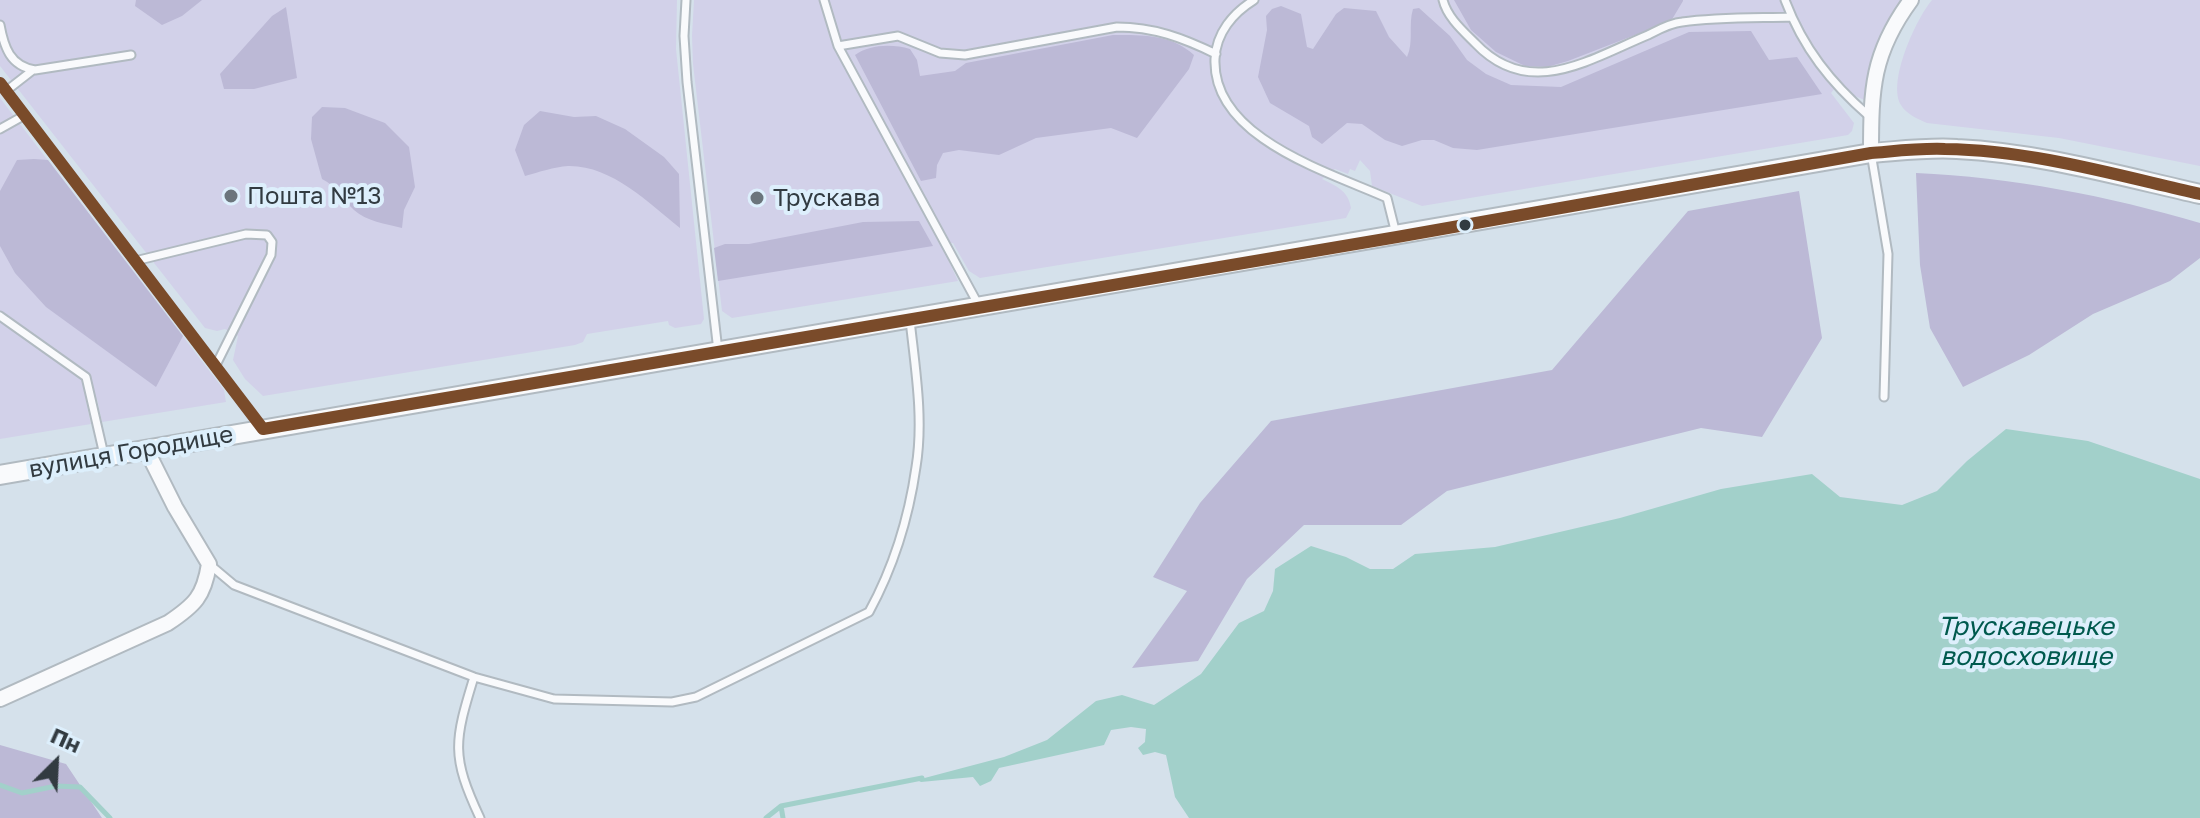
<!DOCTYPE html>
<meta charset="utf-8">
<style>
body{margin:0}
#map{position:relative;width:2200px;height:818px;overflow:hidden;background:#d5e1eb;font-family:"Golos Text",sans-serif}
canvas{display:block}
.north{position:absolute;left:16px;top:722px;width:80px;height:80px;-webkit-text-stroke:6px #ddeffc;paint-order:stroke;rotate:24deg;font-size:22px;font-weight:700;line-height:32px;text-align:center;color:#323b41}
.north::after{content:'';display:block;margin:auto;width:28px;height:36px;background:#323b41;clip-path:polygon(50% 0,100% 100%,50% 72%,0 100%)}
</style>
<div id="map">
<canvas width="2200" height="818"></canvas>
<div class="north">Пн</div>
</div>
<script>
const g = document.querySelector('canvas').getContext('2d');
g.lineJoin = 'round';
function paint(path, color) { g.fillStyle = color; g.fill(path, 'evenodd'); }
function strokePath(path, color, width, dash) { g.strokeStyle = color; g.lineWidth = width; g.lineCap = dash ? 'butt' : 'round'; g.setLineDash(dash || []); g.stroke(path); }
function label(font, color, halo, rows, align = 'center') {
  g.font = font + ' "Golos Text",sans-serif'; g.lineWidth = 8; g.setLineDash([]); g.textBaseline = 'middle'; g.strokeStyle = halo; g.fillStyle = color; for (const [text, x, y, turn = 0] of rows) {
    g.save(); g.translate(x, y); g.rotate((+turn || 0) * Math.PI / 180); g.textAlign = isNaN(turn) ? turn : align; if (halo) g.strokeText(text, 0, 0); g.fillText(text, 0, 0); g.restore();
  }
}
paint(new Path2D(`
 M0 0H677L676 49 704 319 701 324 675 328 669 325 668 321 587 334 583 342 575 345 263 396 245 379 233 360 238 336 225 329 217 331 205 328 0 66Z
 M694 0H1902C1879 31 1874 65 1867 101L1855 96 1840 82 1831 93 1854 123 1852 131 1848 135 1422 206 1372 186 1370 171 1360 160 1355 171 1350 169 1348 174 1335 169 1322 179C1336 186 1348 190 1351 208L1346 218 980 278 969 271 953 243 941 244 958 281 732 318 722 311 693 64 692 36Z
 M1932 0H2200V166L2059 138 1927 123C1918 119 1906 114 1901 105 1887 82 1916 19 1932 0Z
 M0 98 224 390 226 402 102 422 97 399 86 401 91 424 0 439Z`), '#d2d1e9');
paint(new Path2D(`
 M136 0H202L182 16 162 25 135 6Z
 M1454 0H1683V1L1671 21 1568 61 1547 67 1525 66 1496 52 1471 30Z
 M1281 6 1301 14 1307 47 1313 49 1336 14 1344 8 1376 11 1389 37 1407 57C1414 41 1408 25 1413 9L1419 8 1450 36 1467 60 1486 74 1511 85 1561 87 1689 32 1751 31 1769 60 1797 57 1822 94 1477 150 1453 148 1434 140H1422L1402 146 1385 140 1362 124 1347 123 1322 144 1312 137 1309 126 1270 103 1258 77 1267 30 1266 16 1272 9Z
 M286 7 297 78 254 89H224L220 74 272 16Z
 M1113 35C1142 35 1171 34 1194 55L1189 69 1137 138 1111 128 1036 138 999 155 959 150 943 153 937 165 936 178 921 181 855 55C870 44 893 44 910 49L917 60 920 76 955 71 966 63Z
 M322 107 345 108 385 123 409 147 415 187 404 210 402 228C386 224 366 221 354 210 342 199 337 186 322 179L311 139 312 117Z
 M540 111 574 117 596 116 625 129 664 157 679 174 680 228C649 203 611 165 568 166 554 167 539 172 525 176L515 150 524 125Z
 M34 159 48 160 183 336 156 387 46 307 15 273 0 246V191L17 160Z
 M1916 173C2011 177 2108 196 2200 223V258L2170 281 2093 314 2029 355 1963 387 1930 328 1920 265Z
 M1799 191 1822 338 1762 437 1701 428 1447 491 1401 525H1304L1247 579 1198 661 1132 668 1187 591 1153 577 1200 503 1271 421 1552 370 1688 211Z
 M919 221 933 246 718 281 714 248 725 244H749L863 222Z
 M0 745 66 764 102 818H0Z`), '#bcb9d6');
paint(new Path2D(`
 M2006 429 2088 441 2200 479V818H1189L1175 797 1166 755 1155 752 1143 755 1138 748 1145 742 1146 729 1131 727 1111 730 1104 745 999 768 991 781 980 786 973 777 921 782 917 780 1004 757 1047 740 1096 701 1122 695 1154 705 1201 674 1239 623 1264 611 1273 591 1275 569 1311 546 1346 557 1370 569H1393L1415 554 1495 547 1620 518 1721 489 1812 474 1840 497 1902 505 1937 491 1967 461Z`), '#a2d0ca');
strokePath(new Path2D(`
 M0 785 22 793 56 786 80 787 110 818
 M781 806 783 818
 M766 818 781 806 922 778`), '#a2d0ca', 5);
const service = new Path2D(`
 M686 0 684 36 687 82 718 351
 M824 0 838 46 978 304
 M1254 0C1233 13 1216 33 1215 59 1212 138 1329 172 1387 198L1396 234
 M1443 0C1447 17 1463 31 1475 43 1529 100 1588 60 1648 35 1658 30 1670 23 1682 22 1717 17 1755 18 1791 17
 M1785 0C1803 48 1831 83 1869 116
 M0 25C4 47 10 66 35 70L131 55
 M838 46 898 36 940 53 965 55 1117 27C1154 27 1183 38 1216 54
 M0 83 262 428
 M6 91 33 70
 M0 129 25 115
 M1871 153 1888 254 1884 397
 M135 261 246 234 267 235 272 242 271 255 216 365
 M0 316 86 377 104 455
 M209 564 234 585 474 677 554 699 672 702 696 697 869 612C893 568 909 516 916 467 924 419 915 367 910 320
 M474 677C454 742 451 756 480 818`);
const minor = new Path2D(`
 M1871 153C1871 89 1872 53 1911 0
 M0 699 168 623C195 605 204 596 209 564L175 507 147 451`);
const tertiary = new Path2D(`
 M0 475 1871 153C1899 151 1929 147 1957 149 2039 153 2120 176 2200 194`);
strokePath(service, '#b1bac1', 11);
strokePath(minor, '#b1bac1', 18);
strokePath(tertiary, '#b1bac1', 22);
strokePath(service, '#f9fafc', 7);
strokePath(minor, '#f9fafc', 14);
strokePath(tertiary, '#f9fafc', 18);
strokePath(new Path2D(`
 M0 83 263 429
 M263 429 1397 237 1871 153C1896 151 1920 148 1945 149 2031 150 2116 175 2200 194`), '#7a4b2a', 12);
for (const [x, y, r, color] of [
 [231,196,8,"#6b757c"],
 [757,198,8,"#6b757c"],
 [1465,225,7,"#323b41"]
]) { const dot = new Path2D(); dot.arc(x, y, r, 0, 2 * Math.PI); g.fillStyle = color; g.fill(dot); strokePath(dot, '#ddeffc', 3); }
label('24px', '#323b41', '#ddeffc', [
 ["Пошта №13",247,196],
 ["Трускава",773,198]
], 'left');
label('24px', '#323b41', '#ddeffc', [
 ["вулиця Городище",131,452,-10]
]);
label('italic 26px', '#005a4e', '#ddeffc', [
 ["Трускавецьке",2026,627],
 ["водосховище",2026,657]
]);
</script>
